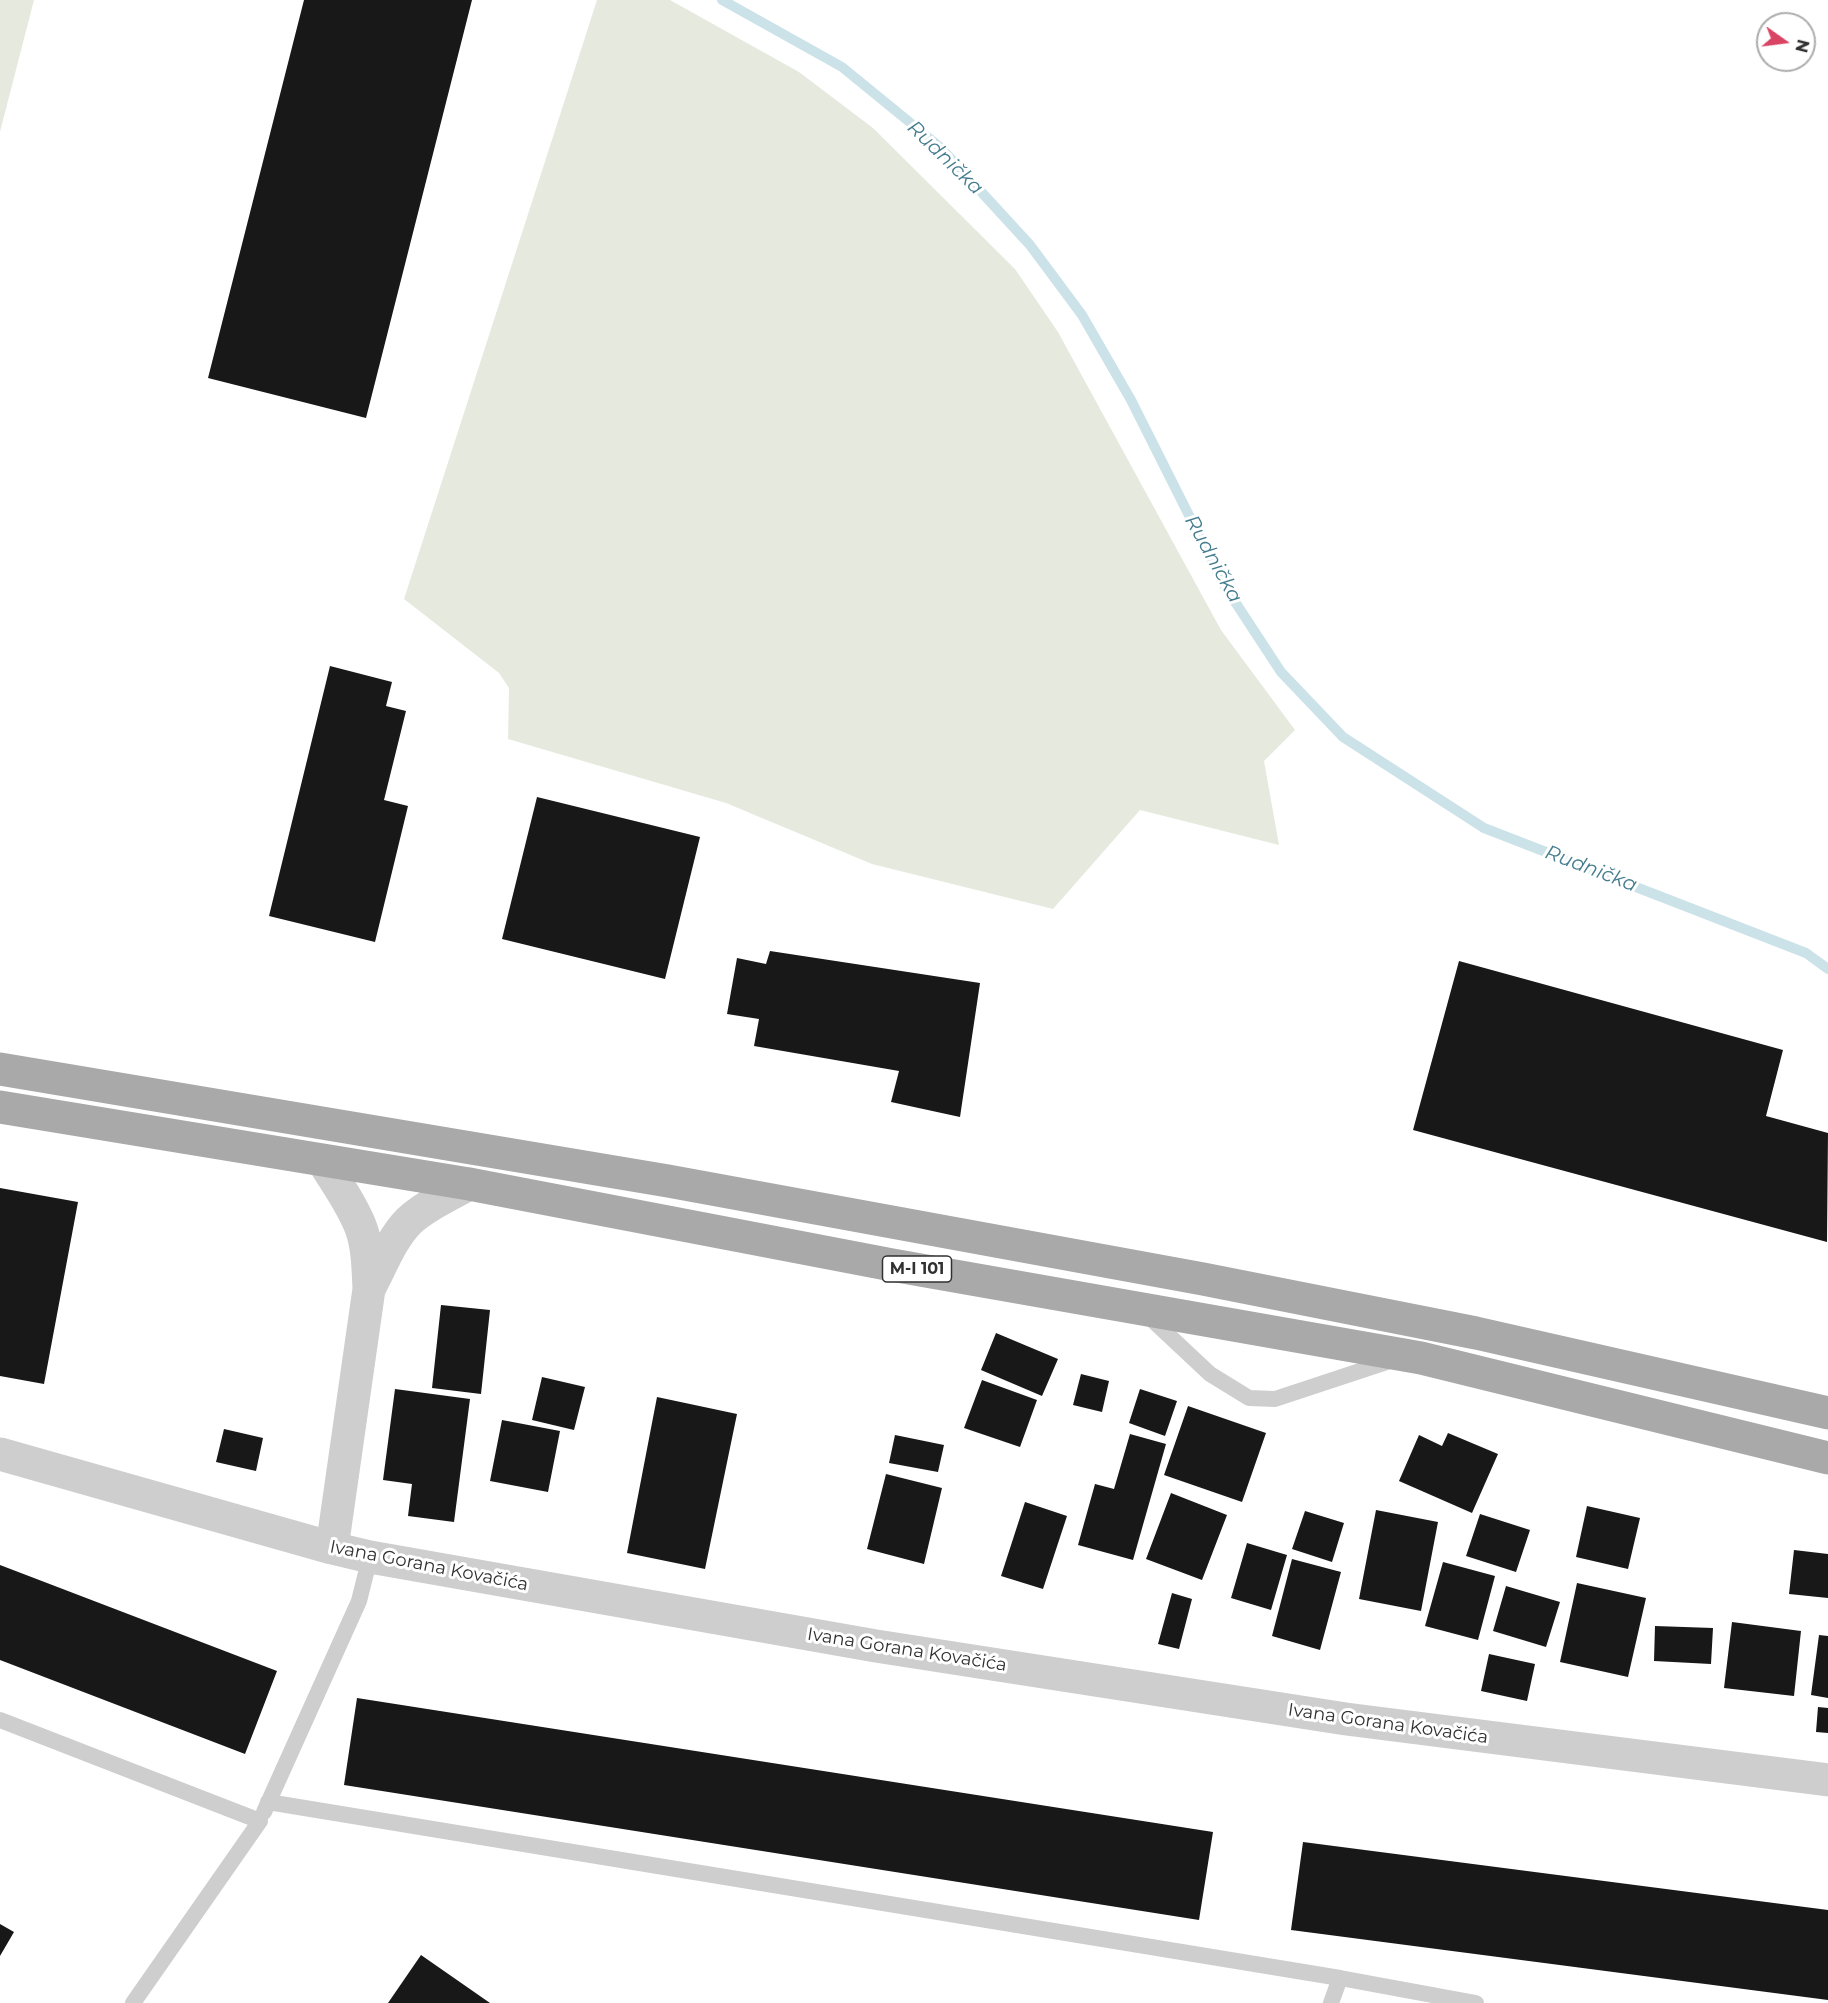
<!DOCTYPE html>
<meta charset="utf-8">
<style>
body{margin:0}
#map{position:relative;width:1828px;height:2003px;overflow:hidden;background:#fff;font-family:Montserrat,sans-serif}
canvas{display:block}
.north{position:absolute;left:1756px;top:12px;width:60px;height:60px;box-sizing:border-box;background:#fff;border:2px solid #adadad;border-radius:50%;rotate:104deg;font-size:16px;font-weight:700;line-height:24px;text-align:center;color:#313131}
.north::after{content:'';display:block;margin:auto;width:21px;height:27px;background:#d94364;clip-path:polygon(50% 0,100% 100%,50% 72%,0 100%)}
</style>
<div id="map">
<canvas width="1828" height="2003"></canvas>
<div class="north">N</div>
</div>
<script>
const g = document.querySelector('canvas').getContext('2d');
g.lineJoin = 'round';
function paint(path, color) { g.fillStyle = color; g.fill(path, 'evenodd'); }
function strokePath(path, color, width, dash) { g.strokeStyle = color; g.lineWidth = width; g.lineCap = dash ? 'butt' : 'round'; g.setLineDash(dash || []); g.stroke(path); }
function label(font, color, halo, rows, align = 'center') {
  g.font = font + ' Montserrat,sans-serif'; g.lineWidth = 6; g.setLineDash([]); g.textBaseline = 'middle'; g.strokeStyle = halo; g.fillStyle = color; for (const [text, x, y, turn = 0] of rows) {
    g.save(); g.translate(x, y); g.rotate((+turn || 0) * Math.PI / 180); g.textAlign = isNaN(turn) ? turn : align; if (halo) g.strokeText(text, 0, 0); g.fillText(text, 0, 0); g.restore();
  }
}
paint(new Path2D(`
 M0 0H34L0 132Z
 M597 0H670L799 72 873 128 1015 269 1058 332 1221 630 1295 730 1264 761 1279 845 1140 810 1053 909 872 864 726 803 508 739 509 688 499 673 404 599Z`), '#e6eade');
strokePath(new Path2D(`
 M722 0 842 67 940 147 1030 245 1082 315 1131 400 1224 585 1281 672 1343 737 1484 828 1806 953 1828 969`), '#cce2e9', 10);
paint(new Path2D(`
 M304 0H472L366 418 208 378Z
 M330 666 392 682 386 706 406 711 384 800 408 806 375 942 269 916Z
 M537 797 700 837 665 979 502 939Z
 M770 951 980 983 960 1117 891 1102 899 1071 754 1046 759 1019 727 1014 737 958 766 964Z
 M1459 961 1783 1050 1766 1116 1828 1133 1827 1242 1413 1130Z
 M0 1188 78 1202 44 1384 0 1376Z
 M441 1305 490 1310 481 1394 432 1388Z
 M996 1333 1058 1359 1042 1396 981 1370Z
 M1081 1374 1109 1381 1102 1412 1073 1405Z
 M542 1377 585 1387 574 1430 532 1420Z
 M982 1380 1037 1400 1020 1447 964 1428Z
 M395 1389 470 1399 454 1522 408 1516 412 1484 383 1480Z
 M1140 1389 1177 1401 1165 1436 1129 1423Z
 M657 1397 737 1414 705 1569 627 1553Z
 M1188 1406 1266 1433 1242 1502 1164 1475Z
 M502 1420 560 1431 548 1492 490 1481Z
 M224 1429 263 1438 256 1471 216 1462Z
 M1448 1433 1498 1454 1472 1513 1399 1481 1419 1435 1442 1446Z
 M1130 1434 1166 1444 1133 1560 1078 1545 1095 1484 1114 1489Z
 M895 1435 944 1445 938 1472 889 1463Z
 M886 1474 942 1488 924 1564 867 1549Z
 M1171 1493 1227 1515 1202 1580 1146 1559Z
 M1025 1502 1067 1516 1043 1589 1001 1576Z
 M1587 1506 1640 1518 1628 1569 1576 1557Z
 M1376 1510 1438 1522 1421 1611 1359 1599Z
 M1305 1511 1344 1523 1332 1562 1292 1549Z
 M1480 1514 1530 1530 1516 1572 1466 1556Z
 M1247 1543 1287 1555 1271 1610 1231 1598Z
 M1794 1550 1828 1554V1598L1789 1594Z
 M1292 1559 1341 1572 1320 1650 1272 1636Z
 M1443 1562 1495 1576 1478 1640 1425 1626Z
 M0 1565 277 1671 245 1754 0 1660Z
 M1577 1583 1646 1598 1628 1677 1560 1662Z
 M1506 1586 1560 1602 1546 1647 1493 1631Z
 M1172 1593 1192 1599 1179 1649 1158 1644Z
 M1732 1622 1801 1631 1794 1696 1724 1688Z
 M1655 1626 1713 1628 1711 1664 1654 1661Z
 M1819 1635 1828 1636V1698L1811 1695Z
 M1489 1654 1535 1664 1527 1701 1481 1691Z
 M357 1698 1213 1832 1199 1920 344 1785Z
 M1818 1707 1828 1708V1733L1816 1732Z
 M1303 1842 1828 1910V2000L1291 1930Z
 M0 1924 14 1932 0 1956Z
 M421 1955 490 2003H388Z`), '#181818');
strokePath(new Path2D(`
 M1147 1315 1210 1374 1249 1398 1275 1399 1393 1360
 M0 1720 260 1821 133 2003
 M268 1802 1340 1978
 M264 1812 359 1601 370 1557
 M1331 2003 1340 1978 1476 2003`), '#cecece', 16);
strokePath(new Path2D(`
 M323 1161C336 1183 352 1204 361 1228 368 1247 368 1269 369 1289L332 1548
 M369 1289C381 1267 391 1239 409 1221 426 1205 450 1195 469 1184
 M0 1454 332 1548 370 1557 876 1646 1346 1719 1828 1780`), '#cecece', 33);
strokePath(new Path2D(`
 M0 1069 668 1181 1203 1279 1476 1333 1828 1413
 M0 1107 469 1184 892 1265 1421 1358 1828 1458`), '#a9a9a9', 33);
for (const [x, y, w] of [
 [917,1269,69]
]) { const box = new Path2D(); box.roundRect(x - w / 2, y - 13, w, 26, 4.5); g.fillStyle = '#fff'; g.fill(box); strokePath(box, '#313131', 1.5); }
label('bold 16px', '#313131', null, [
 ["M-I 101",917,1269]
]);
label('18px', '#313131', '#fff', [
 ["Ivana Gorana Kovačića",429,1566,11],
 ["Ivana Gorana Kovačića",907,1650,9],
 ["Ivana Gorana Kovačića",1388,1724,8]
]);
label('italic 20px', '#447d8e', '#fff', [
 ["Rudnička",945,158,44],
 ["Rudnička",1213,559,61],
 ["Rudnička",1591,869,21]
]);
</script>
